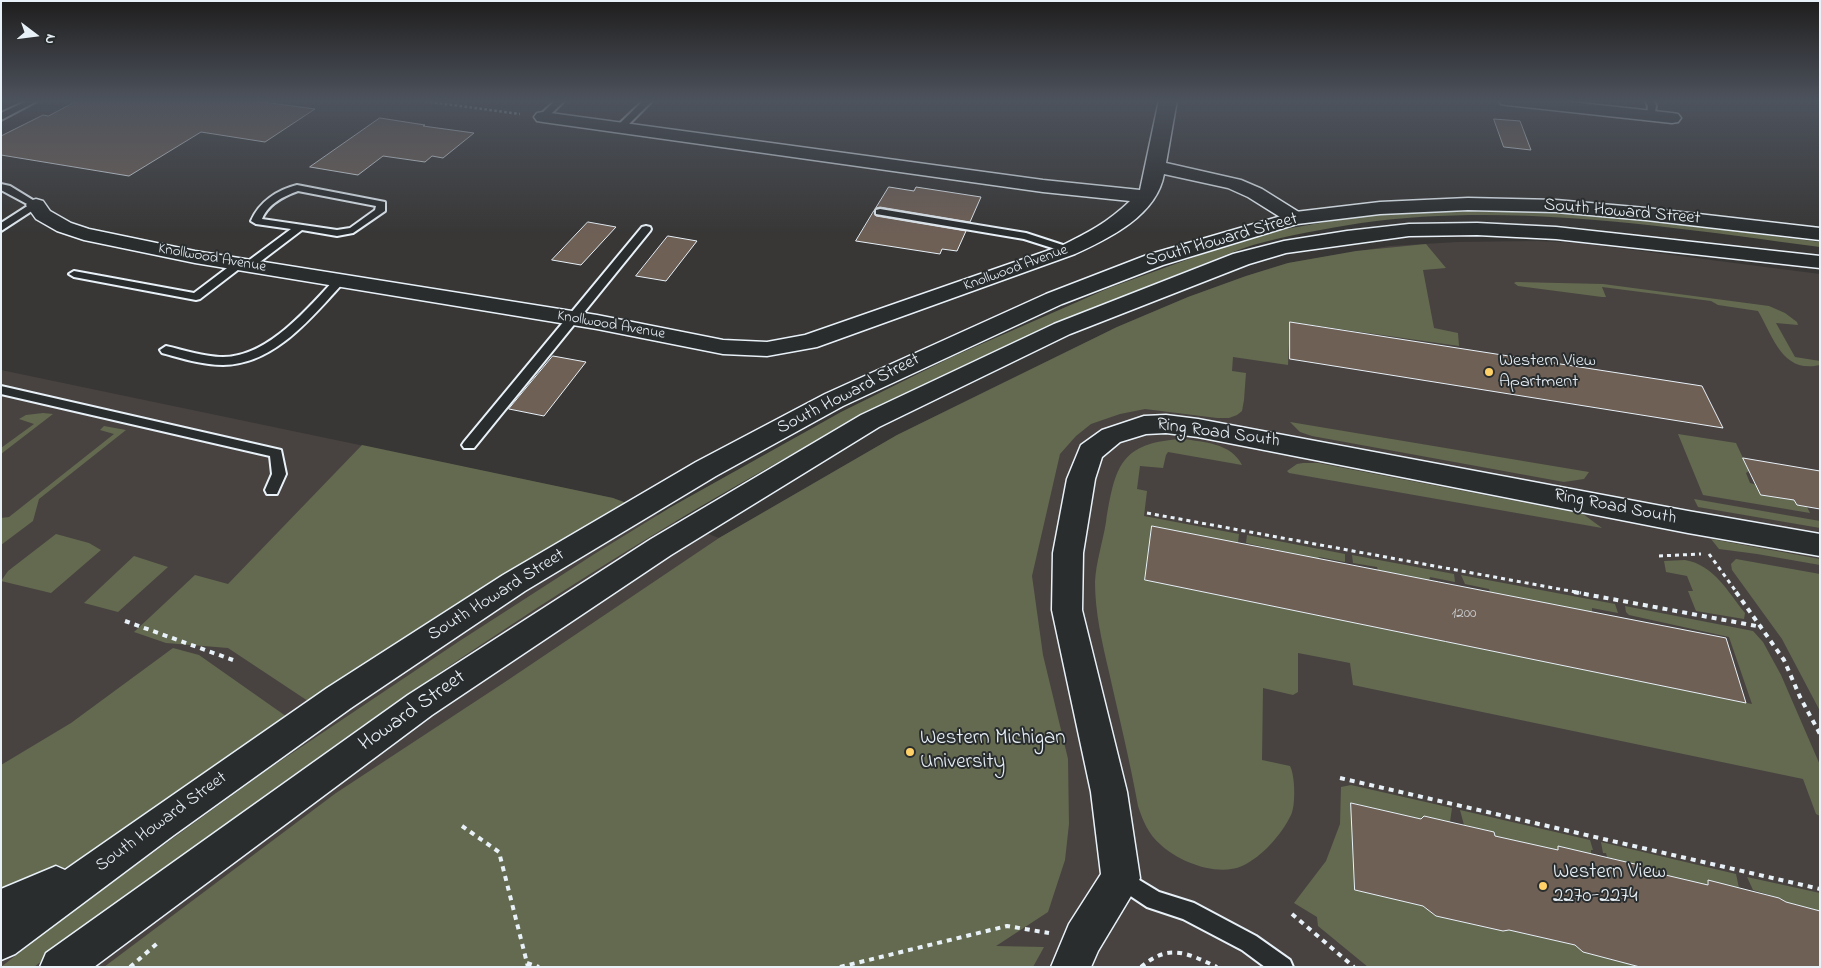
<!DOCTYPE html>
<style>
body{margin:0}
#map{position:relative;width:1821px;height:968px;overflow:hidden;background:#383736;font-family:"Indie Flower",sans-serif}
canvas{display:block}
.frame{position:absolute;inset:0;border:2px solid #e8f1f8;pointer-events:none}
.north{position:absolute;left:10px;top:10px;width:50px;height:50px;-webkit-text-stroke:4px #2a2d2e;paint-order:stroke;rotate:105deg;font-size:14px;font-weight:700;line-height:20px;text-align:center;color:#e8f1f8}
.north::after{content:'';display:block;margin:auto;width:18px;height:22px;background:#e8f1f8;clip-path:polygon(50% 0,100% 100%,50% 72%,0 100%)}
</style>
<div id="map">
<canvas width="1821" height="968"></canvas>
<div class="frame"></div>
<div class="north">N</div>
</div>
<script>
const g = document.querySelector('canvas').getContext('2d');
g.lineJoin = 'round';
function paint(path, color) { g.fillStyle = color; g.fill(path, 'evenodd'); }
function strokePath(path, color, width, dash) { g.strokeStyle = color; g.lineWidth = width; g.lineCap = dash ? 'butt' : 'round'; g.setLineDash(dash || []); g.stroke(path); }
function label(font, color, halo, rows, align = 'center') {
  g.font = font + ' "Indie Flower",sans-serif'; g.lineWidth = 4; g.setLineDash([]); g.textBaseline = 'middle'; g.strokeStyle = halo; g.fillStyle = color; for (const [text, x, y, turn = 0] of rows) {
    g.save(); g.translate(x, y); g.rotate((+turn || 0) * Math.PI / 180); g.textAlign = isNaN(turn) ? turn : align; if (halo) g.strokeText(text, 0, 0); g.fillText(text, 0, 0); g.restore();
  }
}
paint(new Path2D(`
 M1537 241 1579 243 1820 274V967H1V370L613 498 719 538 897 435 992 388 1117 327 1188 297 1246 276 1288 263 1389 246 1458 242Z`), '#484340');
paint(new Path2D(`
 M1480 209C1595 212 1707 228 1820 242V247C1668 227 1514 202 1361 223 1325 229 1288 235 1253 245 1231 252 1209 262 1188 270 1138 290 1089 310 1040 331 743 462 471 644 211 835 152 879 92 922 34 967H1L63 918 270 768 458 642 596 553 671 507 841 412 952 357 1109 288 1244 239 1275 231 1348 218 1387 214Z
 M1426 244 1446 268 1423 270 1434 328 1458 333 1459 346 1290 322 1288 365 1233 357 1232 371 1246 373 1244 400 1242 411 1237 415 1229 418H1217L1145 409 1120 414 1091 424 1076 436 1060 454 1032 576 1043 655 1068 759 1069 824 1065 860 1048 912 996 946 1044 947 1033 967H104L336 793 505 682 719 538 897 435 1117 327 1188 297 1246 276 1288 263 1356 251Z
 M1516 282 1603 284 1769 306 1785 313 1797 322 1798 325 1776 323 1795 357 1820 361V365C1782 374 1773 336 1758 311L1718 305 1711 301 1602 287 1606 297H1602L1518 286 1514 283Z
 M43 413 53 414 1 454V448L34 424 19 419 26 415Z
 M1290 422 1589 472 1584 479 1564 482 1312 436 1300 432Z
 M104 426 126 430 39 499 33 521 1 545V518L9 517 114 434 100 430Z
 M1678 434 1736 443 1749 471 1746 473 1750 483 1757 485 1761 495 1794 500 1797 505 1807 507 1810 513 1703 495Z
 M1183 439C1204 442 1231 443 1242 465L1168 452 1166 455 1163 468 1140 466 1137 489 1147 491 1144 516 1239 534 1238 543 1152 526 1145 580 1752 704 1729 637 1629 615 1626 612 1625 606 1753 631 1763 642 1781 675 1820 765V816L1816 814 1803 779 1353 685 1350 663 1298 653V692L1293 695 1263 688 1262 760 1290 766C1295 775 1296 805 1291 815 1282 834 1262 857 1242 866 1218 877 1179 862 1161 845 1148 834 1143 821 1138 806 1130 761 1119 717 1109 672 1102 642 1095 612 1095 582 1096 562 1103 541 1106 522 1115 467 1120 442 1183 439Z
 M362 445 613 498 629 504 311 703 228 648 166 643 134 632 195 575 228 584Z
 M1303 463H1318L1583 514 1602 528 1289 473 1287 471 1297 464Z
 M1694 499 1820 521V528L1698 507Z
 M56 534 89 543 101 550 51 593 1 581 8 571Z
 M1247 535 1345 554V562L1319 557 1318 559 1246 543Z
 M1711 539 1820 559V565L1757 554 1719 549Z
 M1352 555 1454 574 1455 582 1430 577 1429 580 1378 570 1377 567 1353 563Z
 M134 556 168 567 118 612 84 603Z
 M1736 559 1820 574V711L1782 639 1732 570 1731 564Z
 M1685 560C1714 565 1728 592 1745 613L1744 619 1696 611 1688 591H1693L1687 576 1666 572 1664 561Z
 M1461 575 1615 604 1618 613 1592 608V612L1490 592 1489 589 1465 584Z
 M173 648 199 655 290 719 105 846 57 872 1 897V765L71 723Z
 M1351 785 1452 808 1450 822 1424 816 1421 819 1352 803 1355 890 1423 906 1436 916 1503 931 1509 930 1575 945 1583 952 1640 967H1368L1318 926 1317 917 1294 903 1326 861 1340 824 1341 787Z
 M1460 810 1590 840 1593 850H1591V854L1559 846 1558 850 1495 836 1494 832 1464 825Z
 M1601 842 1736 874 1739 888 1708 880 1707 885 1640 869 1639 865 1607 857 1606 853H1603Z
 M1747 877 1820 893V911L1786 902 1779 898 1753 890Z`), '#646a50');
const building = new Path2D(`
 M79 100H248L315 109 265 142 201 132 129 176 1 155V136L43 115 48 116Z
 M380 118 425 125 423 126 474 133 443 158 432 156 425 162 383 156 358 175 310 167Z
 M1494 119 1520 121 1531 150 1504 147Z
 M889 187 914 191 916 187 981 197 970 222 880 207 876 208Z
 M874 211 876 216 966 231 957 251 942 249 940 254 856 241Z
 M588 222 616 227 581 265 552 260Z
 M668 236 697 241 666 281 636 276Z
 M1290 322 1702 386 1723 428 1290 359Z
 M553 356 586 362 544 416 509 409Z
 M1743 458 1820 471V509L1797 505 1794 500 1761 495Z
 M1152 526 1726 638 1746 703 1145 580Z
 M1351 803 1421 819 1424 816 1450 822 1494 832 1495 836 1558 850V846L1639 865 1640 869 1708 885V880L1779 898 1786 902 1820 911V967H1640L1583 952 1575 945 1509 930 1503 931 1436 916 1423 906 1355 890Z`);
paint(building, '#6f6056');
strokePath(building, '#e8f1f8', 1);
const lane = new Path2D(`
 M29 100H39L1 120V113Z
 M556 100H565L546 119H540V115Z
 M644 100H653L624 129H618V125Z
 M1645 100H1653L1656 106 1654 118H1648L1647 116 1648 106Z
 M1 184 10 186 41 205 1 231V223L29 205 1 190Z
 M297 185 385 202V211L353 233 337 236 302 230 252 268 248 269 243 266 200 299 196 300 74 277 69 274 74 271 194 293 235 262 239 261 244 264 291 229 256 224 251 221C259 202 277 190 297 185ZM298 191 376 206 375 210 350 228 337 230 262 219C268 204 284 196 298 191Z
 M880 209 1026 233 1072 248 1073 250 1068 253 1024 239 876 214V210Z
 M646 226 650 227 651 229 650 231 474 448H464L462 445 464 442 642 227Z
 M340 277 346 280 344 282C312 317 274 365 223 365 202 365 181 358 162 353L160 350 166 346C184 350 204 357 223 357 268 357 308 308 336 278Z
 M1 386 281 450 286 474 277 494H267L265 490 272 474 270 456 1 394Z
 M1121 869 1159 892 1194 903 1256 936 1290 960 1293 967H1265L1242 950 1183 919 1147 907 1114 885 1111 878 1114 871Z`);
const street = new Path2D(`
 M1159 100H1177L1166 163 1241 180 1262 189 1302 214 1305 218 1302 222 1295 224 1288 222 1248 197 1228 188 1164 174C1157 215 1110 238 1075 254L817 347 767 356 723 354 597 329 195 263 84 240 57 231 36 219 26 205 29 201 36 199 43 201 50 211 71 223 89 229 195 251 597 315 723 340 767 342 805 335 1061 246C1089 232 1107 223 1130 201L1043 192 543 122 537 121 534 117 537 113 543 112 1043 180 1140 190Z
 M1499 100H1552L1672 113 1678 114 1681 118 1678 122 1672 123 1507 105 1501 104Z
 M1166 415 1198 419 1688 511 1820 534V556L1688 533 1198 437 1166 433 1146 434 1120 442 1102 457 1095 479 1083 553 1082 610 1127 792 1140 878 1134 891 1098 951 1091 967H1051L1069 924 1101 874 1091 792 1052 610 1053 553 1067 479 1081 445 1102 430 1144 416Z`);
const secondary = new Path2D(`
 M1468 198 1556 200 1646 208 1820 228V240L1646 220 1556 212 1468 210 1380 214 1297 224 1163 265 1062 304 843 406 716 476 525 591 351 708 174 835 15 954 1 960V889L56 866 65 870 327 688 503 575 696 462 825 394 1046 294 1147 255 1295 212 1380 202Z
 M1477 223 1556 227 1820 256V268L1556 239 1477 235 1409 236 1286 253 1249 264 1070 334 879 427 671 555 432 715 94 967H40L46 953 408 695 651 539 861 415 1054 324 1233 254 1284 241 1347 231 1409 224Z`);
strokePath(lane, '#e8f1f8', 4);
strokePath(street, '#e8f1f8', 3);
strokePath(secondary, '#e8f1f8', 3);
strokePath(new Path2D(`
 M415 100 520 114`), '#e8f1f8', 2.5, [2.5, 2.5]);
strokePath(new Path2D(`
 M1147 513 1581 593
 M1709 554 1737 593
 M1659 556 1701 554`), '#e8f1f8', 3, [4, 4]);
strokePath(new Path2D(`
 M1574 592 1762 627
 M1736 592 1784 660 1800 697 1820 734
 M125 621 233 660
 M1340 778 1820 889
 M462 826 499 852 528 967
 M1292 914 1354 967
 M527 963 539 967
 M130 967 160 941
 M840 967 1007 926 1049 933
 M1141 967C1169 943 1187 953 1217 967`), '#e8f1f8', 4, [5, 5]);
paint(lane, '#2a2d2e');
paint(street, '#2a2d2e');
paint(secondary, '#2a2d2e');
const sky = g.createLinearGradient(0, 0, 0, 235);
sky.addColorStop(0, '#1f1e1e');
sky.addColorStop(0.43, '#4d535d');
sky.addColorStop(1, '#4d535d00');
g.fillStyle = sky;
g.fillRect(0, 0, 1821, 235);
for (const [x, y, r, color] of [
 [1489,372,5,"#ffd166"],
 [910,752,5,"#ffd166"],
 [1543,886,5,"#ffd166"]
]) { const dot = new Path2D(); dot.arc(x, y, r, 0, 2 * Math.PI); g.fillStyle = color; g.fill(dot); strokePath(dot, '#2a2d2e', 2); }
label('15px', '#e8f1f8', '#2a2d2e', [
 ["Knollwood Avenue",212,259,10],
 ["Knollwood Avenue",1016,269,-20],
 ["Knollwood Avenue",611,326,10]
]);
label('15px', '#cacdd0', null, [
 ["1200",1464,615]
]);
label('18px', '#e8f1f8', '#2a2d2e', [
 ["South Howard Street",1622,213,5],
 ["South Howard Street",1222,241,-16],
 ["South Howard Street",849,395,-27],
 ["Ring Road South",1218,434,8],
 ["Ring Road South",1615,508,11],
 ["South Howard Street",497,596,-32],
 ["South Howard Street",162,823,-36]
]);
label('18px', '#e8f1f8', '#2a2d2e', [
 ["Western View",1499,362],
 ["Apartment",1499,383]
], 'left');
label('21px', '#e8f1f8', '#2a2d2e', [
 ["Howard Street",413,712,-35]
]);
label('21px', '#e8f1f8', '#2a2d2e', [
 ["Western Michigan",920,740],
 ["University",920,764],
 ["Western View",1553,874],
 ["2270-2274",1553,898]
], 'left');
</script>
